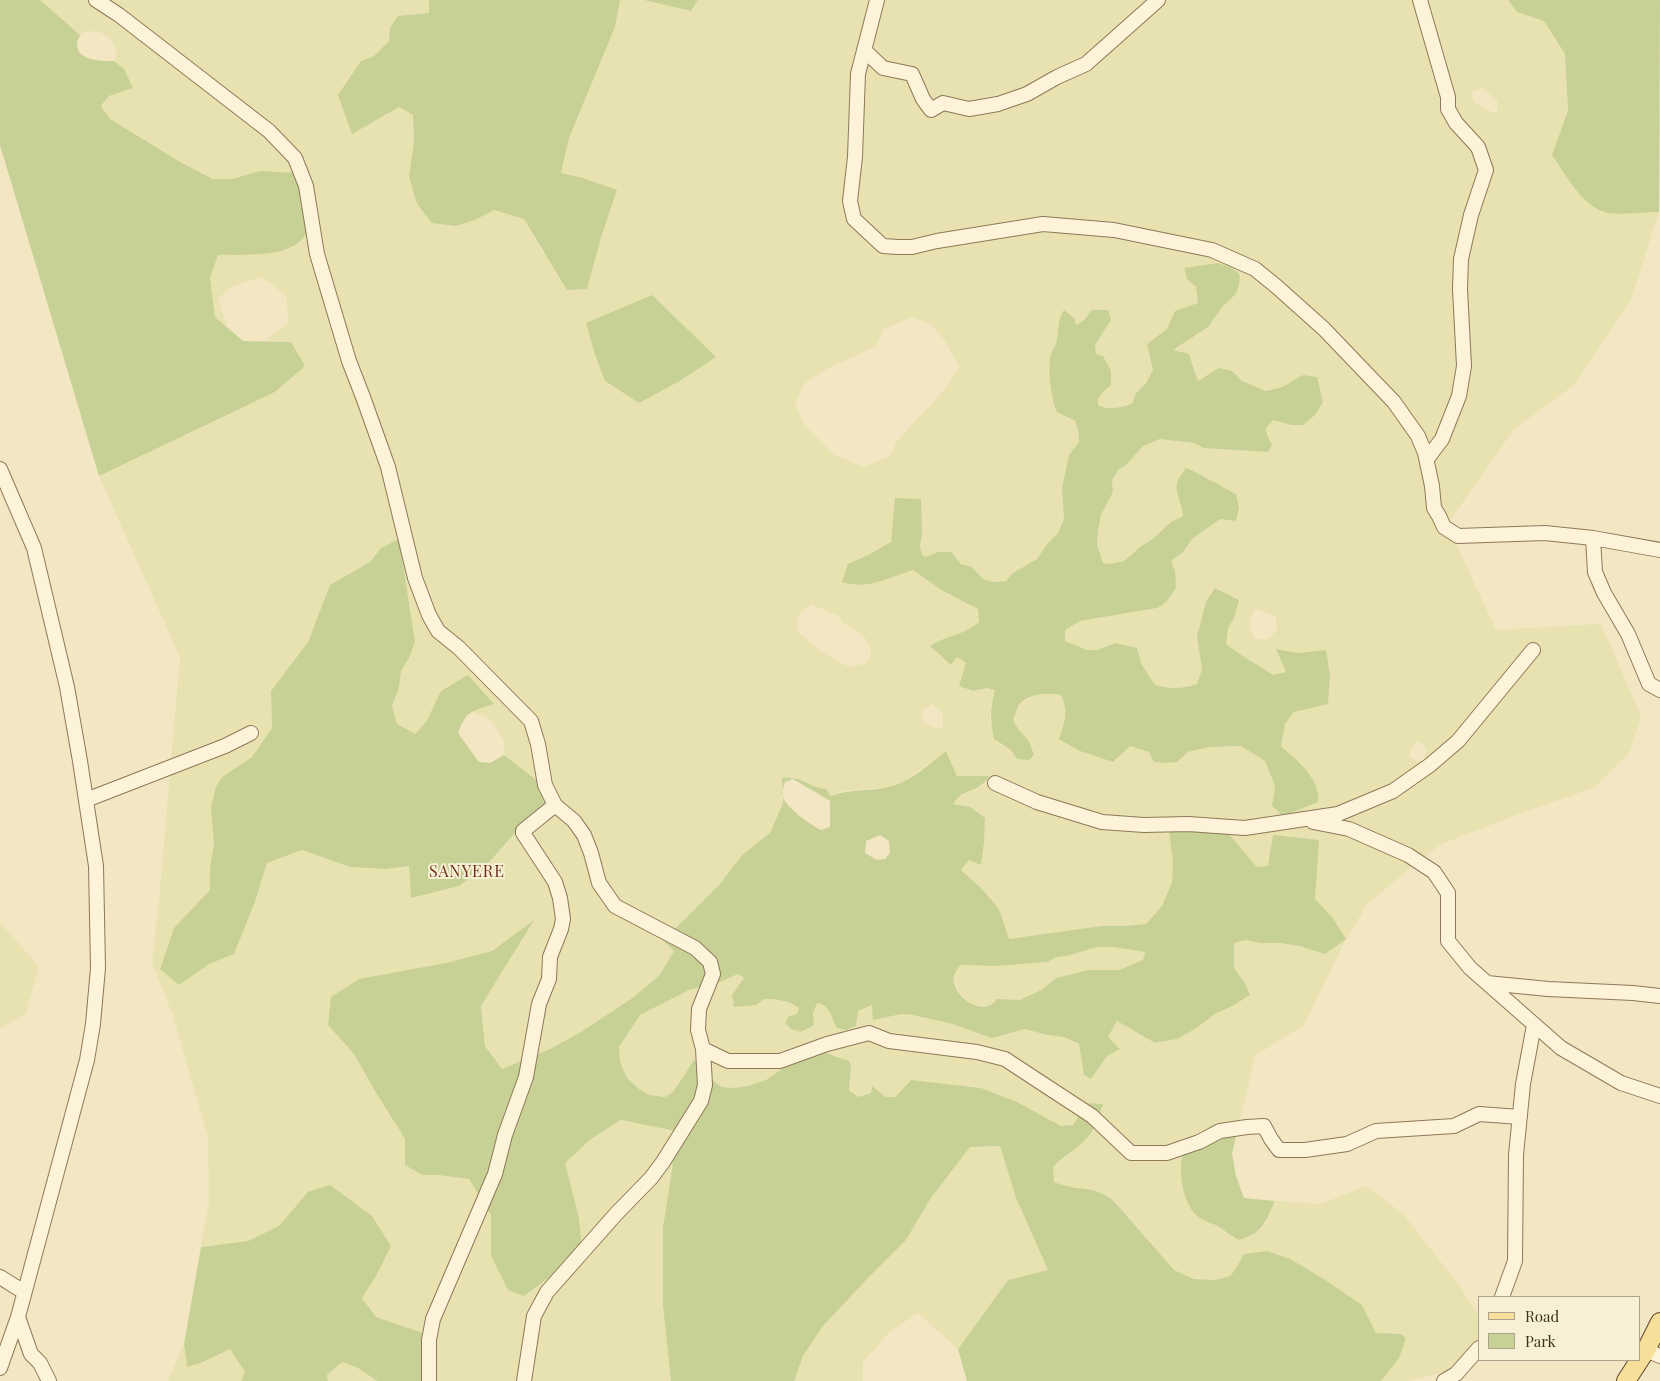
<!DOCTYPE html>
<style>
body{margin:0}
#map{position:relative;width:1660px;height:1381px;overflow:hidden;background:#f2e6c3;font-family:"Playfair Display",serif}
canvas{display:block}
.legend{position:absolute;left:1478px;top:1296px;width:162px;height:65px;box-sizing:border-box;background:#f8f0d4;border:1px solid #ada28b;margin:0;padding:6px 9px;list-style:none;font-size:15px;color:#3d2e1d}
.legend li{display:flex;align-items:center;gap:10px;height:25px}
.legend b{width:25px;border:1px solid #ada28b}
</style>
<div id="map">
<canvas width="1660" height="1381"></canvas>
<ul class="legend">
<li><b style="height:6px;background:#f8df99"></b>Road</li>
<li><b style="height:14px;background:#c7d196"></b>Park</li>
</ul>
</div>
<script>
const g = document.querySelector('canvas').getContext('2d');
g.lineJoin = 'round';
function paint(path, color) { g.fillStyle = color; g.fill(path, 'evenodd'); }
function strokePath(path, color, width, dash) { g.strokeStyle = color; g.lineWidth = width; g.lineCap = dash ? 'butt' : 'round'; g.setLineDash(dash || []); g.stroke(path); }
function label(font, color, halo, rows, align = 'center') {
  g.font = font + ' "Playfair Display",serif'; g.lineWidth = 4; g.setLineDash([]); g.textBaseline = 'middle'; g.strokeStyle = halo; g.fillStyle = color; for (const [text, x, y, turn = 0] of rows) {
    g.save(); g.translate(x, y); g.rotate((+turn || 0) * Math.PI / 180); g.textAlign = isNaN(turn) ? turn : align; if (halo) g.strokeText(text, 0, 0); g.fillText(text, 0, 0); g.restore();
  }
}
paint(new Path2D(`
 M40 0H429L430 13 390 28 389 41 374 56 361 61 352 134 399 107 413 115 414 141 409 177 475 220 494 210 525 219 543 253 600 241 617 191 583 178 561 173 569 138 615 27 620 0H644L691 11 698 0H1508L1518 12 1544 21 1565 54 1568 111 1553 155 1609 213 1659 212 1631 300 1574 385 1514 429 1447 525 1496 630 1601 624 1641 716 1629 754 1593 788 1526 811 1439 845 1368 903 1346 939 1304 1025 1255 1056 1236 1137 1228 1127 1197 1216 1218 1227 1238 1240 1249 1238 1265 1225 1275 1201 1321 1204 1366 1186 1403 1214 1459 1285 1479 1316V1355L1463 1367 1408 1381H1381L1389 1370 1401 1334 1376 1333 1362 1305 1324 1279 1290 1259 1235 1270 1230 1276 1215 1280 1194 1279 1174 1270 1114 1200 1105 1194 1077 1187H1065L1053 1182V1167L1072 1152 1095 1128 1102 1104 1082 1111 1073 1125 1061 1126 1017 1102 981 1088 967 1086 945 1085 928 1082 907 1083 895 1097H886L872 1086 871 1093 858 1097 849 1090 851 1066 839 1056 826 1053 777 1073 766 1080 751 1085 735 1088 722 1087 688 1068 673 1092 665 1097 649 1095 639 1089 627 1078 620 1062 619 1047 640 1015 689 990 720 982 738 974 744 978 732 995 756 1005 764 999H773L789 1002 799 1008 797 1014 785 1023 791 1029 801 1032 817 1003 823 1004 832 1013 833 1021 873 1005V1020L902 1014 934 1019 966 1028 992 1038 1025 1029 1032 1030 1047 1035 1064 1037 1079 1045 1091 1079 1107 1056 1119 1049 1108 1037 1117 1021 1155 1043 1177 1039 1195 1029 1215 1014 1234 1005 1250 995 1245 983 1234 968 1233 943 1245 940 1260 943H1280L1299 946 1325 954 1332 917 1315 899 1268 867H1257L1223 827 1167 818 1173 861 1172 882 1162 906 1146 924 1127 926H1101L1008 940 999 909 982 889 961 870 969 860 981 864 984 843 985 818 970 807 953 804 958 795 983 786 988 776H957L946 751 902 783 890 787 842 791 831 796 826 789 818 788 793 777 782 778 783 802 770 833 742 855 719 885 663 941 674 951 659 976 631 999 581 1032 550 1049 502 1069 485 1046 481 1006 533 921 492 951 446 963 328 1025 354 1054 375 1091 405 1139V1165L422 1175H438L469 1179 491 1215V1256L524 1296 547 1279 582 1248 579 1218 565 1163 591 1139 621 1120 675 1131 672 1170 663 1227V1306L671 1381H420L431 1376 423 1333 376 1317 362 1298 376 1276 308 1192 279 1226 248 1241 201 1247 209 1203 208 1137 173 1016 152 963 159 901 180 657 99 476 275 392 291 342 265 341 289 322 286 296 272 284 260 277 229 288 218 299 227 327 215 317 209 278 217 255 241 254 260 171 232 179H213L182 163 110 119 101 107 109 96 124 69 114 61 117 54 114 45 109 38 102 33 93 31 85 32 80 35ZM1483 88 1498 102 1497 112H1492L1474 102 1472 95 1474 91ZM1218 263 1236 294 1223 306 1208 327 1173 350 1193 362 1198 381 1205 377 1232 371 1242 381 1266 391 1282 387 1303 375 1291 425 1273 420 1266 428 1267 435 1272 445 1268 452 1204 448 1193 443 1160 439 1143 445 1125 466 1119 469 1112 480 1113 492 1101 515 1098 530 1097 545 1103 563 1110 564 1124 561 1140 547 1153 539 1171 522 1183 516 1182 505 1176 494 1203 475 1216 485 1236 494V521L1220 519 1192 539 1183 552 1171 561 1175 571 1157 608 1080 621 1065 630V642L1087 650H1097L1116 643 1137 648 1142 665 1155 685 1168 689 1184 688 1197 684 1202 669 1197 636 1206 602 1234 618 1228 628 1226 644 1233 651 1254 662 1273 675 1286 672 1277 649 1298 653 1326 650 1306 708 1294 712 1285 724 1281 746 1312 777 1272 806 1275 786 1265 761 1241 746 1210 747 1188 752 1177 762 1130 746 1067 715 1065 703 1061 695 1045 694 1029 697 1020 704 1013 720 1018 729 1029 741 1017 758 1010 749 994 739 990 722 991 704 995 690 987 688 973 691 959 686 966 664 957 657 951 665 930 646 937 642 969 631 979 622 978 609 943 591 913 570 902 574 848 564 868 555 891 542 922 534 920 547 922 555 926 557 938 552H951L961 564 972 567 983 579 993 582 1006 581 1013 573 1037 559 1047 544 1058 533 1064 519 1062 488 1069 455 1079 442 1078 429 1075 421 1057 411 1054 404 1050 380 1051 354 1056 344 1076 325 1084 320 1092 310 1111 320 1095 345 1096 354 1106 390 1100 393 1098 399V405L1103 408H1112L1132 404 1136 393 1146 383 1153 370 1147 344 1167 329 1175 311 1198 303 1196 287 1187 279 1184 268ZM911 317 931 324 945 341 960 367 946 388 896 442 891 456 863 467 833 454 803 423 795 404 804 384 825 370 876 346 884 329ZM586 323 716 356 678 382 639 403 605 381 595 355ZM381 548 409 658 401 671 399 688 392 707 397 725 415 734 426 722 441 691 493 704 471 712 485 717 493 723 504 741V755L555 794 525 826 513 835 484 868 459 886 411 898 409 866 386 869 350 867 302 850 267 863 255 902 234 954 209 963 179 984 160 968 174 928 210 890V866L214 843V831L222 777 252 757 272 728 271 691 308 642 330 585 370 562ZM811 604 837 615 843 623 857 631 867 640 871 650 870 657 864 664 851 667 840 663 818 649 797 631 798 616ZM1254 609 1276 616 1277 630 1268 639H1254L1249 626ZM933 704 943 714V728L932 727 922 721V710ZM1418 741 1427 748 1423 762 1416 761 1409 756 1411 748Z
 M0 923 39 966 26 1013 0 1029Z
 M1097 947H1114L1145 951 1143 960 1119 970H1088L1056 978 1043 989 1020 1000H1011L987 1008H981L972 1004 961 994 954 984V976L960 965 980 966 1047 962 1057 957 1067 956Z
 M1000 1146 1016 1198 1048 1270 1008 1280 958 1349 918 1313 891 1331 863 1361V1381H794L803 1356 823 1326 867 1279 906 1240 931 1198 970 1147Z
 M184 1344 187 1367 201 1363 230 1349 245 1372 241 1381H168Z
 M342 1362 358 1368 377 1381H328L327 1375Z`), '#e8e2b0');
paint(new Path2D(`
 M0 0H40L80 35C67 59 99 62 114 61L124 69 133 88 109 96 101 106 110 119 182 163 213 179H232L260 171 295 173 312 190C311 202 312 217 308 229 298 260 243 254 218 255L210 278 215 317 243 341 291 342 305 366 275 392 99 476 0 145Z
 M429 0H620L615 27 569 138 561 173 583 178 617 190 600 241 587 289 567 290 524 219 494 210 475 220 456 226 432 223 417 204 409 176 414 141 413 115 399 107 352 134 338 95 361 61 374 56 389 41 390 28 398 16 429 13Z
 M644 0H698L691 11Z
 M1508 0H1660L1659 212C1646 212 1621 215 1608 213 1582 207 1567 176 1552 155L1568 111 1565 54 1544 21 1517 12Z
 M1218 263 1232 268 1240 275 1239 285 1236 294 1223 306 1208 327 1173 350 1189 354 1198 381 1219 368 1232 371 1242 381 1266 391 1282 387 1303 375 1317 377 1323 402 1316 414 1303 425H1291L1273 420 1266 428 1267 435 1272 445 1268 452 1204 448 1193 443 1160 439 1143 446 1125 466 1119 469 1112 480 1113 492 1101 515 1098 530 1097 545 1103 563 1110 564 1124 561 1140 547 1153 539 1171 522 1183 516C1181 493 1168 490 1186 468 1204 475 1219 486 1236 494L1239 508 1236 521 1220 519 1192 539 1183 552 1171 561 1175 571 1176 588 1166 602 1157 608 1080 621 1065 630V641L1087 650H1097L1116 643 1137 648 1142 665 1155 685C1170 689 1182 689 1197 684L1202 669 1197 636 1206 602 1215 588 1239 600 1234 618 1228 628 1226 644C1240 656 1258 664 1273 675L1286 672 1276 649 1298 653 1326 650 1330 676 1328 704 1294 712 1285 724 1281 746C1296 760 1321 778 1318 802L1283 816 1272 806 1275 786 1265 761 1241 746 1210 747 1188 752 1177 762 1165 763 1154 762 1149 752 1130 746 1113 762 1080 751 1059 739C1065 722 1069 712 1061 695 1048 693 1027 693 1019 705 1017 709 1015 716 1013 720L1018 729 1029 741 1034 755 1029 760 1017 759 1010 749 994 739C990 721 990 708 995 690L987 688 973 691 959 686 966 663 957 657 951 665 930 646C947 635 963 636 979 622L978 609 943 591 913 570C887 578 869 590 842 582L848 564 868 555 891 542 895 498 921 499 922 534 920 547 922 555 926 557 938 552H951L961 564 972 567 983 579 993 582 1006 581 1013 573 1037 559 1047 544 1058 533 1064 519 1062 488 1069 455 1079 442 1078 429 1075 421 1057 412C1051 399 1047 368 1051 354 1052 350 1055 347 1056 344 1060 331 1056 322 1064 310L1074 318 1076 325 1084 320 1092 310H1108L1111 320 1095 345 1096 354 1103 356 1111 371V385C1104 392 1097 394 1098 405 1108 411 1121 407 1132 404L1136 393 1146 383 1153 370 1147 344 1167 329 1175 311 1198 303 1196 287 1187 279 1184 268Z
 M652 295 716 357 678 382 639 403 605 381 595 355 586 323Z
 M399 539 415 642 409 658 401 671 399 688 392 706 397 724 415 734 426 722 441 691 468 675 494 704C470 712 467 710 458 733L479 762 490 763 504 755 556 795 525 826 513 835 484 868 459 886 411 898 409 866 386 869 350 867 302 850 267 863 255 902 234 954 209 964 179 985 160 969 174 928 210 890V867L214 843 211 807 216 787 222 777 252 757 272 728 271 691 308 642 330 585 370 562 381 548Z
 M946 751 957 776H989C978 795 964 786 953 804L970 807 985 818 984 843 981 865 969 860 961 870 982 889 999 909 1009 939 1101 926H1127L1146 924 1162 906 1172 882 1173 861 1167 818 1223 827 1257 867 1268 866 1273 835 1319 840 1315 899 1332 917 1346 939 1325 954 1299 946 1280 943H1260L1245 940 1234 943V968L1245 983 1250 995 1234 1005 1215 1014 1195 1029 1177 1039 1155 1043 1117 1021 1108 1037 1120 1049 1107 1056 1091 1079 1084 1075 1079 1044 1064 1037 1047 1035 1025 1029 992 1038 949 1023 912 1015 902 1014 873 1020 872 1005 858 1011 856 1026 846 1030 837 1028C831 1018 831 1005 817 1003L813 1013 814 1025 801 1032 791 1029 785 1023 789 1016 797 1014 799 1008 789 1002 773 999H764L756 1005 734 1007 732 995 744 978 738 974 720 982 689 990 640 1015 619 1047 620 1062 627 1078 639 1089 649 1095 665 1097 673 1092 694 1060 709 1066V1078L722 1087 735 1088 751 1085 766 1080 789 1064 820 1048 826 1053 849 1061 851 1066 849 1090 858 1097 871 1093 872 1086 886 1097H895L911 1080 981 1088 1017 1102 1061 1126 1073 1125 1082 1111 1083 1103 1103 1104C1100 1112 1098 1123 1093 1130 1083 1146 1066 1154 1053 1167L1054 1182C1075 1191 1094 1185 1113 1200L1174 1270 1194 1279 1215 1280 1230 1276 1235 1270 1244 1254 1267 1251 1290 1259 1324 1279 1362 1305 1376 1333 1401 1334 1406 1338 1399 1358 1381 1381H967L958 1349 1008 1280 1048 1270 1016 1198 1000 1146 970 1147 931 1198 906 1240 867 1279 823 1326 803 1356 794 1381H671L663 1306V1227L672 1170 675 1131 621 1120 591 1139 565 1163 579 1218 582 1248 547 1279 524 1296 508 1290 491 1256V1215L469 1179 438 1175H422L405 1165V1139L375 1091 354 1054 328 1025 331 997 359 979 446 963 492 951 534 920 481 1006 485 1046 502 1069 550 1049 581 1032 631 999 659 976 674 951 663 941 719 885 742 855 770 833 783 803 782 778C801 775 808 787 826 789L831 796C851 788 872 792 892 786 912 781 930 763 946 751ZM793 779 830 801V827L821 830C811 825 783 806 782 794 782 791 784 785 785 782ZM880 835 889 841 890 853 885 859 877 860 865 853 866 841ZM1097 947H1114L1145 952 1143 960 1119 970H1088L1056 978 1043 989 1020 1000 997 999C983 1021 949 992 954 976 955 972 958 968 960 965L996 966 1047 962 1057 957 1067 956Z
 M1214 1124 1228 1127 1236 1137 1232 1154 1236 1176 1244 1198 1275 1201C1266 1221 1262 1235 1238 1240 1232 1236 1226 1232 1219 1227 1212 1223 1202 1221 1196 1215 1182 1201 1175 1162 1187 1146 1194 1137 1205 1131 1214 1124Z
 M330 1185 372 1216 391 1246 376 1276 362 1298 376 1317 423 1333 434 1360 431 1376 420 1381H377L358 1368 342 1362 327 1375 328 1381H241L245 1372 230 1349 201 1363 187 1367 184 1344 201 1247 248 1241 279 1226 308 1192Z`), '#c7d196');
const minor = new Path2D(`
 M96 0 119 15 269 131 295 158 306 186 317 254 349 361 363 397 388 467 415 578 429 615 438 631 459 648 531 721 538 744 545 785 555 805 574 821 584 835 591 853 599 883 615 906 695 948 710 962 713 974 699 1009 698 1030 703 1049 728 1061H780L827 1044 869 1033 889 1041 977 1052 1005 1059 1040 1082 1092 1116 1131 1153H1167L1199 1142 1220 1131 1247 1127 1264 1126 1271 1139 1279 1150H1305L1347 1144 1376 1131 1454 1126 1479 1114 1520 1117
 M877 0 858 74 855 157 850 201 854 219 883 246 898 247H912L937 241 1043 224 1114 230 1212 250 1255 269 1276 286 1324 329 1394 402 1418 436 1425 453 1432 486 1434 508 1439 516 1444 527 1458 536 1545 533 1593 538 1660 550
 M1420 0 1448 97V109L1456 123 1478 147 1486 170 1471 215 1461 259 1460 289 1464 366 1459 396 1442 439 1427 459 1425 453
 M864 50 883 68 912 74 923 99 931 110 943 103 969 109 998 104 1027 94 1057 77 1086 64 1158 0
 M0 469 34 548 67 687 80 761 96 866 98 968 93 1024 87 1060 18 1317 0 1368
 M1593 538 1595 572 1604 593 1628 634 1649 684 1660 690
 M995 783 1037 802 1102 822 1144 825 1188 824 1245 828 1338 814 1393 791 1430 765 1458 741 1533 650
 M86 800 225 746 251 733
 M1313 822 1349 829 1408 855 1434 872 1448 893V941L1470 968 1561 1048 1621 1083 1660 1096
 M1487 983 1548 989 1633 993 1660 996
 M0 1277 24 1292
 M1502 1297 1515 1261 1516 1155 1523 1084 1534 1025
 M18 1317 31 1354 40 1363 49 1381
 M1646 1350 1660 1356
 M429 1381V1340L433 1319 495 1174 505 1135 526 1077 539 1004 549 979 550 957 561 929 563 919 560 898 555 882 523 833V831L555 805
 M524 1381 534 1316 547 1292 616 1214 651 1178 663 1162 701 1101 705 1085 703 1049
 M1444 1381 1456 1374 1479 1348`);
const major = new Path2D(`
 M1626 1381 1646 1350 1660 1322`);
strokePath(minor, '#8e7858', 16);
strokePath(major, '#5c452d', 20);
strokePath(minor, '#fcf3d8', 14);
strokePath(major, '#f8df99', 18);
g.letterSpacing = '1px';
label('16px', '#6d2f19', '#f8f0d4', [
 ["SANYERE",467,872]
]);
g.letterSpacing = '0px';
</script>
